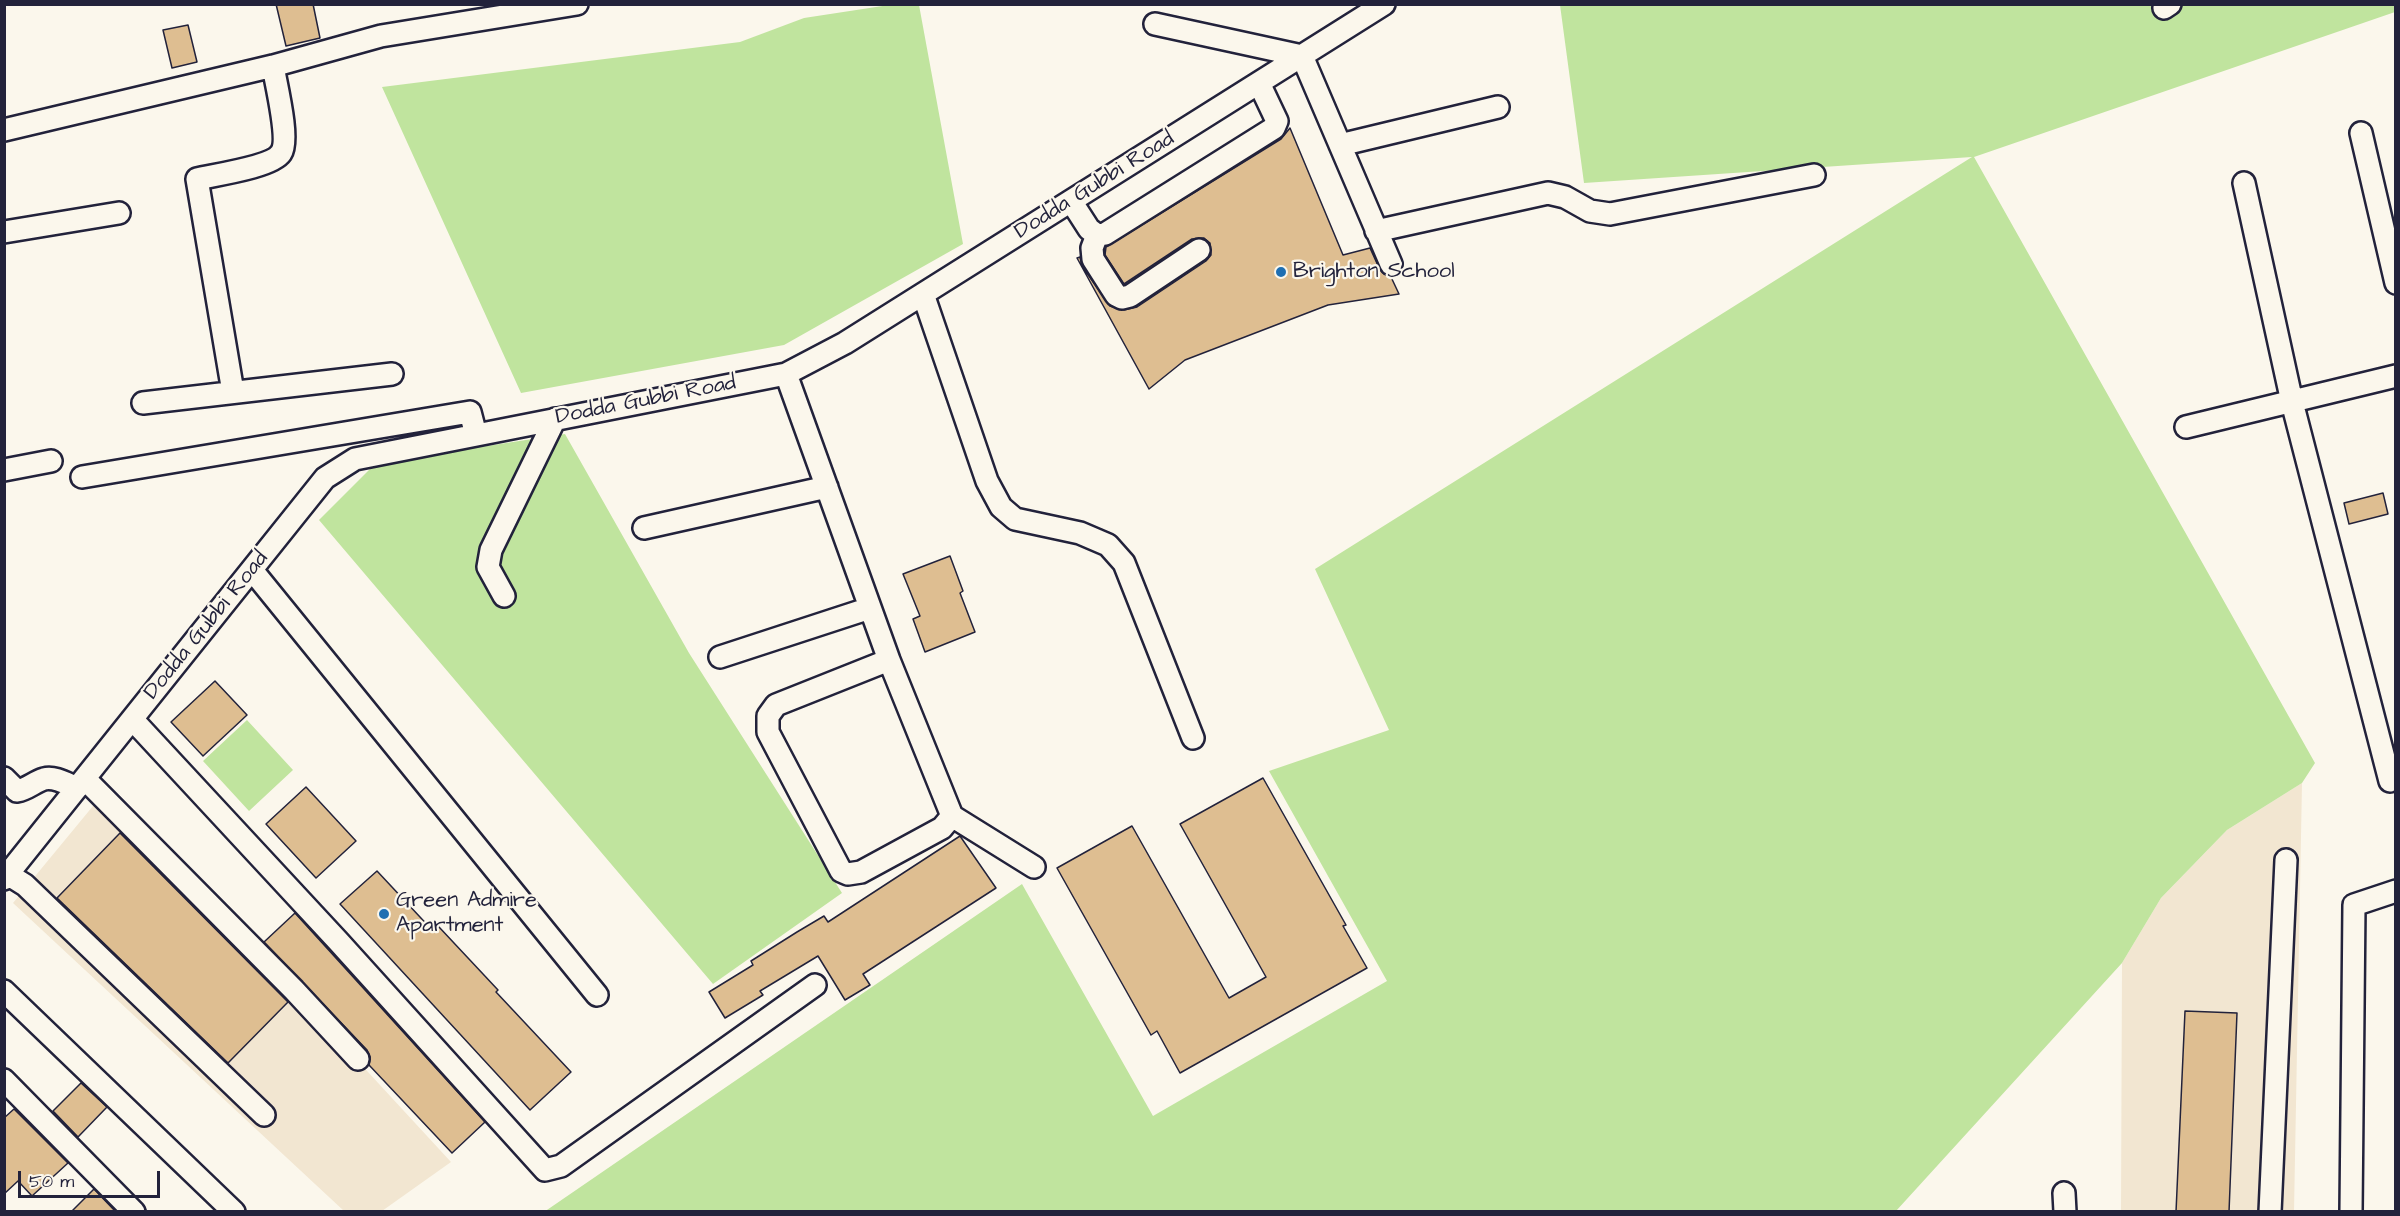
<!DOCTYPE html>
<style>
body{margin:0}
#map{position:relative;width:2400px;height:1216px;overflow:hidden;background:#fbf7ec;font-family:"Architects Daughter",sans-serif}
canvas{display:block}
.frame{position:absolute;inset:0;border:6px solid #22223b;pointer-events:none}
.scale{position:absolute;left:18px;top:1171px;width:142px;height:27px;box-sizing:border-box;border:3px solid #22223b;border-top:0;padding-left:8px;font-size:18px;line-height:21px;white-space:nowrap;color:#22223b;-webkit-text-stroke:4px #fbf7ec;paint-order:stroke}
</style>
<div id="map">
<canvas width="2400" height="1216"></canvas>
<div class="frame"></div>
<div class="scale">50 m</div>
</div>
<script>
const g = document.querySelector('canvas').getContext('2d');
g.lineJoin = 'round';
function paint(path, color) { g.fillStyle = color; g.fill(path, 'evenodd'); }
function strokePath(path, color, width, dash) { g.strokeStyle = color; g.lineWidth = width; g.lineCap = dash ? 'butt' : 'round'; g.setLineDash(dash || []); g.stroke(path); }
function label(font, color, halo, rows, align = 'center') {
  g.font = font + ' "Architects Daughter",sans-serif'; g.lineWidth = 4.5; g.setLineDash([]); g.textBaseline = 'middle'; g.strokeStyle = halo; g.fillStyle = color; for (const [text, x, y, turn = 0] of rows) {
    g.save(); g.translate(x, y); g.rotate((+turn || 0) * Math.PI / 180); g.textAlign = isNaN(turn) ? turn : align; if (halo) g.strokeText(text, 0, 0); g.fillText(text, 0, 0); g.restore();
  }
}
paint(new Path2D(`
 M2302 783 2294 1211 2121 1212 2122 963 2161 898 2227 830Z
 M107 789 451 1162 382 1211H344L13 903Z`), '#f2e6d1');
paint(new Path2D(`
 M889 5H919L963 244 784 345 521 393 382 87 740 42 804 18Z
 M1560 5H2395V12L1974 157 2315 763 2302 783 2227 830 2161 898 2122 963 1896 1211 544 1212 1022 884 1153 1116 1387 981 1269 771 1389 730 1315 569 1972 157 1584 183Z
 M565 434 689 653 842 893 713 984 319 520 376 463Z
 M247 720 293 770 249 811 203 761Z`), '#c0e49e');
const building = new Path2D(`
 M276 4H313L320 38 286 46Z
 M188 25 197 62 172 68 163 30Z
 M1290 128 1343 255 1370 248 1380 270 1384 274 1391 277 1399 294 1328 305 1185 360 1149 389 1077 258 1080 257 1082 266 1110 306 1124 310 1137 307 1206 261 1211 255 1210 243 1204 238 1192 239 1124 284 1105 255 1106 247 1281 139Z
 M2383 493 2388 514 2349 524 2344 503Z
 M950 556 963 591 960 593 975 632 925 652 913 619 920 616 903 574Z
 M215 681 247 715 203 756 171 722Z
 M1263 778 1346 925 1343 926 1367 968 1180 1073 1157 1031 1151 1035 1057 868 1132 826 1229 998 1266 977 1180 824Z
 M306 787 356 841 316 878 266 824Z
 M120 833 288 1002 228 1063 57 898Z
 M960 836 996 888 863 974 870 985 845 1000 818 956 760 991 763 995 725 1018 709 992 753 965 751 961 797 932 824 916 828 922Z
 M377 871 434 932 439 927 498 990 496 992 571 1072 530 1110 340 904Z
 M295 913 485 1122 452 1153 369 1065 370 1057 367 1050 264 942Z
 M2185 1011 2237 1013 2229 1212H2176Z
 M81 1083 107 1107 78 1137 53 1111Z
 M14 1109 68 1163 32 1196 18 1181 4 1194V1118Z
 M94 1189 116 1212H71Z`);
paint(building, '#debe91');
strokePath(building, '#22223b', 1.5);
const minor = new Path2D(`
 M2164 8 2170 4
 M1155 24 1302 56 1391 264
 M4 130 273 66 381 36 577 4
 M2361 133 2396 283
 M1340 145 1498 107
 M2244 183 2292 402 2390 781
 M1071 201 1089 229 1097 235 1105 234 1274 128 1277 121 1259 83
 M1376 231 1548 193 1565 197 1590 211 1610 214 1814 175
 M4 232 119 213
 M1097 235 1092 248 1093 259 1116 295 1122 298 1130 296 1199 250
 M923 294 987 481 1001 507 1015 519 1080 533 1108 545 1124 563 1193 738
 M786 374 889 660 952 816 1034 867
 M233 392 197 179C214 175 272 167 281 153 290 140 276 84 273 66
 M143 403 392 374
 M2186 427 2396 376
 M4 470 51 461
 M82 477 470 412 476 435
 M644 528 827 487
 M252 570 597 995
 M504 596 488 567 491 550 555 419
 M720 657 870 608
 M889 660 776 705 768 716V732L841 871 848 874 861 872 942 828 952 816
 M132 719 338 941 545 1170 561 1166 815 985
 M4 778 17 791C28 789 34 782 44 779 55 776 67 784 77 788
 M85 779 294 990 358 1059
 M4 872 25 885 264 1115
 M4 879 325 478 355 459 786 374 845 343 1384 4
 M4 991 234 1212
 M4 1080 134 1212
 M2064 1193 2065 1212
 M2270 1212 2286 860
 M2351 1212 2354 905 2396 891`);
strokePath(minor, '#22223b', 26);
strokePath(minor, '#fbf7ec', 21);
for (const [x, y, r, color] of [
 [1281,272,6,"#1f6fb2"],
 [384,914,6,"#1f6fb2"]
]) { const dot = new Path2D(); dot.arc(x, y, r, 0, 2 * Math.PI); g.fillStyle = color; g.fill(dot); strokePath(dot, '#fbf7ec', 2); }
label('22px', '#22223b', '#fbf7ec', [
 ["Dodda Gubbi Road",1095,186,-32],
 ["Dodda Gubbi Road",646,401,-11],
 ["Dodda Gubbi Road",207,626,-51]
]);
label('22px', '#22223b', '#fbf7ec', [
 ["Brighton School",1293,272],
 ["Green Admire",396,901],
 ["Apartment",396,926]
], 'left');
</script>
